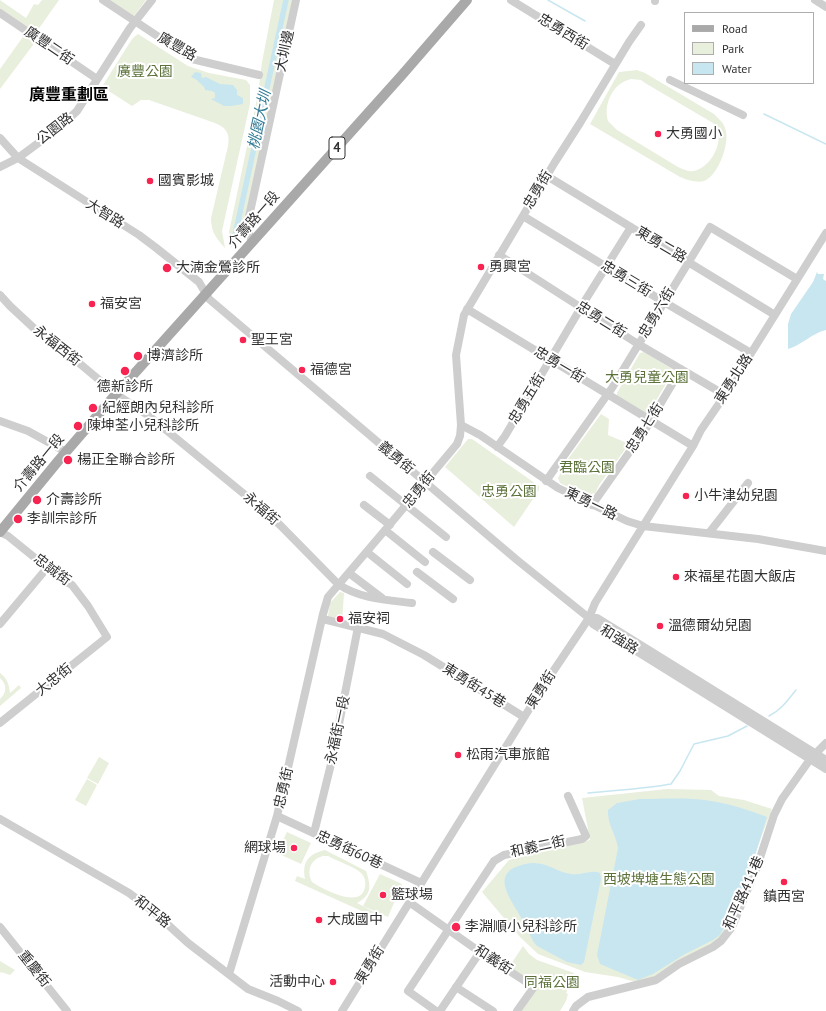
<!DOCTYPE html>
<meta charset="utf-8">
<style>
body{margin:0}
#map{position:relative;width:826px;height:1011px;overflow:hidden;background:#fff;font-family:"PT Sans",sans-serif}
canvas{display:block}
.legend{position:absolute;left:684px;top:12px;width:130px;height:72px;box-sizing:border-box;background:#fff;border:1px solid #adadad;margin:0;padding:5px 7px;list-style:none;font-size:12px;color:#313131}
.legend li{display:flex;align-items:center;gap:8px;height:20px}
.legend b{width:20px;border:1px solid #adadad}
</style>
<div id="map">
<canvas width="826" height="1011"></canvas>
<ul class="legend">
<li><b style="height:5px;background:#a9a9a9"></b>Road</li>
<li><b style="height:11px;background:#e9efdd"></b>Park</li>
<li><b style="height:11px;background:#c8e6f0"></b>Water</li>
</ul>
</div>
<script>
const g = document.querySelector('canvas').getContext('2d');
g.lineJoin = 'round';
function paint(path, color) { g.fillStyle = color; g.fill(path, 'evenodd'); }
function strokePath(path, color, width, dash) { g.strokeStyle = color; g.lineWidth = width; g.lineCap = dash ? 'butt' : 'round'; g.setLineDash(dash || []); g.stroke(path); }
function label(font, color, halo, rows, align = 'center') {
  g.font = font + ' "PT Sans","Noto Sans TC",sans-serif'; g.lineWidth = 4; g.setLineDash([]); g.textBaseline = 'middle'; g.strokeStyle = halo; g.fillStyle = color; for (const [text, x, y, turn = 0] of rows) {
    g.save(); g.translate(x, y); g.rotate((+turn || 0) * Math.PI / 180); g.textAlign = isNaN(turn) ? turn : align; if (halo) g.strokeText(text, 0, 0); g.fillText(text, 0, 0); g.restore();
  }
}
paint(new Path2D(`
 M0 0 26 18 34 4 38 5 42 0H59L35 34 0 10Z
 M110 0H146L134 16Z
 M274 0H292L245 235 231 247 229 232 258 94 262 62Z
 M25 34 36 41 0 89V69Z
 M138 34 188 66 209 73 246 80 250 85V104L222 231 225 248C216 238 211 232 211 218L228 146C230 134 227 128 215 123L149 100H141L132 106 104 88 103 85 132 39Z
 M637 70 645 73 714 114C720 120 725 124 726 132 729 145 718 176 704 181 697 183 687 180 680 177L590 124 619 72ZM631 79 641 80 645 83 713 123C715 126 717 128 718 131 722 146 709 169 693 171 688 172 683 169 678 167L617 130 608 121C603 104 613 83 631 79Z
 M644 352 672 369 673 372 649 412 645 413 617 396V393L640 353Z
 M601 414 609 419 608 435 629 444 599 485 595 494 593 493 590 498 560 483 558 478 568 459Z
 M468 439H472L539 486V490L514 527 445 467Z
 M340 592 344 593 342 623 328 616 330 603Z
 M0 673C7 678 9 684 10 693L19 685 21 688 0 706V699C7 693 7 684 0 678Z
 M99 757 109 763 98 784 87 778Z
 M87 779 97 785 86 806 75 800Z
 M667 789 711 790 719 796 744 800 772 809 726 930 717 940 657 976 635 982 618 977 585 972 538 954 520 937 482 892 509 860 590 840 582 798Z
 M287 832 311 843 301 864 277 853Z
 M325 850 366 871C371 886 372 895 357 903L376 913 375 917 295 881 297 876 305 879C302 862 308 854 325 850ZM323 856H328C335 860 357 868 361 873 365 877 366 882 365 887 361 910 323 889 312 882 306 870 311 859 323 856Z
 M380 874 402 884 388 917 363 906Z
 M523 946 529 954 537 960 574 973 572 983 569 985 566 993 568 994 566 1001 560 1011H522L537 989 509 967Z
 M0 961 15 970 10 975 1 972 0 973Z`), '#e9efdd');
paint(new Path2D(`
 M195 72 201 73 202 78 206 77 220 84 233 85 237 90V95L243 98V104L231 106H224L211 99 215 98V93L212 91 205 90C205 85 199 84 197 80L191 77Z
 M817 272 818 274H824L823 279 826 281V330C812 333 802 345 788 349V324L791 314 813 282Z
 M640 799C663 799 688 797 711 801 730 804 749 810 767 817L754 859 727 922 720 935 713 940 685 954 653 974 638 980 600 964 597 955 618 848C616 834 607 824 608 810L617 803Z
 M531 863C548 862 556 872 571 874 580 876 592 869 600 873L601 879 584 962 581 965 567 962 537 946C531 940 528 929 524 922 509 896 486 870 531 863Z`), '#c8e6f0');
strokePath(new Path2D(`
 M548 0 585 21
 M764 114 826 144
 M769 716C781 710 788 700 796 690
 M588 793C616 790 644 789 671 784L680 771 694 744 728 736 747 726`), '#c8e6f0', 1.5);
strokePath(new Path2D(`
 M234 240 286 0`), '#c8e6f0', 5.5);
strokePath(new Path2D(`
 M103 0 192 59 259 75
 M511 0 615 64
 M815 0 826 7
 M655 1V0
 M0 13 97 79
 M670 80 743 115
 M0 138 18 158 139 235 155 247 199 282 209 299 517 560 589 618 593 624 826 769
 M0 167 18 158 60 127 77 111 130 28 152 0
 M547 176 775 315
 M523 216 664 302 751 353
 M252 243 247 226 296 0
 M499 255 638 344 725 395
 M0 295 10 306 38 332 79 363 116 394 149 416 255 503 280 525 338 584C360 599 387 600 412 603
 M467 309 693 446
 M0 421 28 431 66 452
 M461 425 480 435 558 488 627 521 643 526 758 539 826 551
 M497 447 505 436 586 299 631 227
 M370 476 446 537
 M546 481 612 388 710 227 797 279
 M364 505 390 525
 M592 505 645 430 681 369
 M385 530 425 562
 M0 532 8 536 61 579 72 585 88 606 107 637 0 723
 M709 533 748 483
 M367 552 407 584
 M433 552 470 580
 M417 572 453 599
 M349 573 382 598
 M589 618H597L826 760
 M323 619 383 634 424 655 524 717
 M0 624 47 568
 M277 816 421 883
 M0 819 129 893 154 912 188 943 248 989 278 1001 298 1011
 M314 833 332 760 358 627
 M409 902 480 952 534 987 517 1011
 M0 927 67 1011
 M229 974 277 816 323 614 328 597 386 529 457 444 460 436 461 425 456 355 464 315 555 162 580 123 629 42 641 25
 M456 987 493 1011
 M342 1011 546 682 589 618 595 603 693 446 701 430 725 395 826 233
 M436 1011 408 991 494 861 504 855 582 839 586 836 568 796
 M440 1011 480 952
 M573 1011 576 1006 588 997 656 980 679 964 713 947 721 941 732 927 757 867 774 815 782 799 811 758 826 743`), '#cecece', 8);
strokePath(new Path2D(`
 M0 532 59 460 116 394 402 75 467 0`), '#a9a9a9', 10);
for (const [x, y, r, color] of [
 [658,134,4,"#f72351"],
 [150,181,4,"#f72351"],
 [481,267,4,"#f72351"],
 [167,268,5,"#f72351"],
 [92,304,4,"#f72351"],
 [243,340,4,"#f72351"],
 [138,356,5,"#f72351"],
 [302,370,4,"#f72351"],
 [125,371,5,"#f72351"],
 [93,408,5,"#f72351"],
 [78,426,5,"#f72351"],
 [68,460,5,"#f72351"],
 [686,496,4,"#f72351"],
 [37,500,5,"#f72351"],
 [18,519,5,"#f72351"],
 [676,577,4,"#f72351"],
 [340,619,4,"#f72351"],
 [660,626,4,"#f72351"],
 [458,755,4,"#f72351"],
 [294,848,4,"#f72351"],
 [784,882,4,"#f72351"],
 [383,895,4,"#f72351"],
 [319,920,4,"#f72351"],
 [456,927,5,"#f72351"],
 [333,982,4,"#f72351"]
]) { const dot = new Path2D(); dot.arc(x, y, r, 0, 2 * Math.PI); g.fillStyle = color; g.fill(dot); strokePath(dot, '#fff', 1.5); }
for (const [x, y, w] of [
 [337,148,16]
]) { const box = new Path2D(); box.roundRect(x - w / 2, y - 11, w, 22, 3); g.fillStyle = '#fff'; g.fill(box); strokePath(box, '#313131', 1); }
label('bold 13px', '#313131', null, [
 ["4",337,148]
]);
label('14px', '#313131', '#fff', [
 ["忠勇西街",563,32,31],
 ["廣豐二街",49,46,34],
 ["廣豐路",177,47,30],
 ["大圳邊",285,51,-78],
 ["公園路",55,129,-38],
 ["忠勇街",538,190,-59],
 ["大智路",105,214,32],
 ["介壽路一段",254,220,-49],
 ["東勇二路",661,245,31],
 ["忠勇三街",626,279,31],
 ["忠勇六街",657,313,-59],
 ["忠勇二街",601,320,32],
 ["永福西街",57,346,38],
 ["忠勇一街",559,365,31],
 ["東勇北路",734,379,-57],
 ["忠勇五街",527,399,-59],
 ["忠勇七街",645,428,-57],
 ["義勇街",396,458,40],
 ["介壽路一段",39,463,-50],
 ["忠勇街",419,490,-51],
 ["東勇一路",591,504,26],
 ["永福街",261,509,41],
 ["忠誠街",52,570,37],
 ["和強路",619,640,32],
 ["大忠街",54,680,-39],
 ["東勇街45巷",474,686,32],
 ["東勇街",541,690,-57],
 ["永福街一段",338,730,-78],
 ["忠勇街",284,788,-77],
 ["和義二街",538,847,-12],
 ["忠勇街60巷",349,850,25],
 ["和平路411巷",744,893,-66],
 ["和平路",152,912,39],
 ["和義街",493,960,33],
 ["東勇街",370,965,-58],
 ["重慶街",34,969,51]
]);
label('14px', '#5b7139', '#fff', [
 ["廣豐公園",145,72],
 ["大勇兒童公園",647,378],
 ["君臨公園",587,468],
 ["忠勇公園",509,492],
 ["西坡埤塘生態公園",659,880],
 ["同福公園",552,983]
]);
label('14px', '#313131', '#fff', [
 ["大勇國小",666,134],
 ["國賓影城",158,181],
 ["勇興宮",489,267],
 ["大湳金鶯診所",176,268],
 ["福安宮",100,304],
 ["聖王宮",251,340],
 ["博濟診所",147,356],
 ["福德宮",310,370],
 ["德新診所",125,387,"center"],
 ["紀經朗內兒科診所",102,408],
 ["陳坤荃小兒科診所",87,426],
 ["楊正全聯合診所",77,460],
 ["小牛津幼兒園",694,496],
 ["介壽診所",46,500],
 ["李訓宗診所",27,519],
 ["來福星花園大飯店",684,577],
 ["福安祠",348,619],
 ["溫德爾幼兒園",668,626],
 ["松雨汽車旅館",466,755],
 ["網球場",286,848,"right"],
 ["籃球場",391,895],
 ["鎮西宮",784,897,"center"],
 ["大成國中",327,920],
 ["李淵順小兒科診所",465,927],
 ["活動中心",325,982,"right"]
], 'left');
label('italic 15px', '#337c95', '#fff', [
 ["桃園大圳",260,120,-78]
]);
label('bold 16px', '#000', '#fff', [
 ["廣豐重劃區",69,95]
]);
</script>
